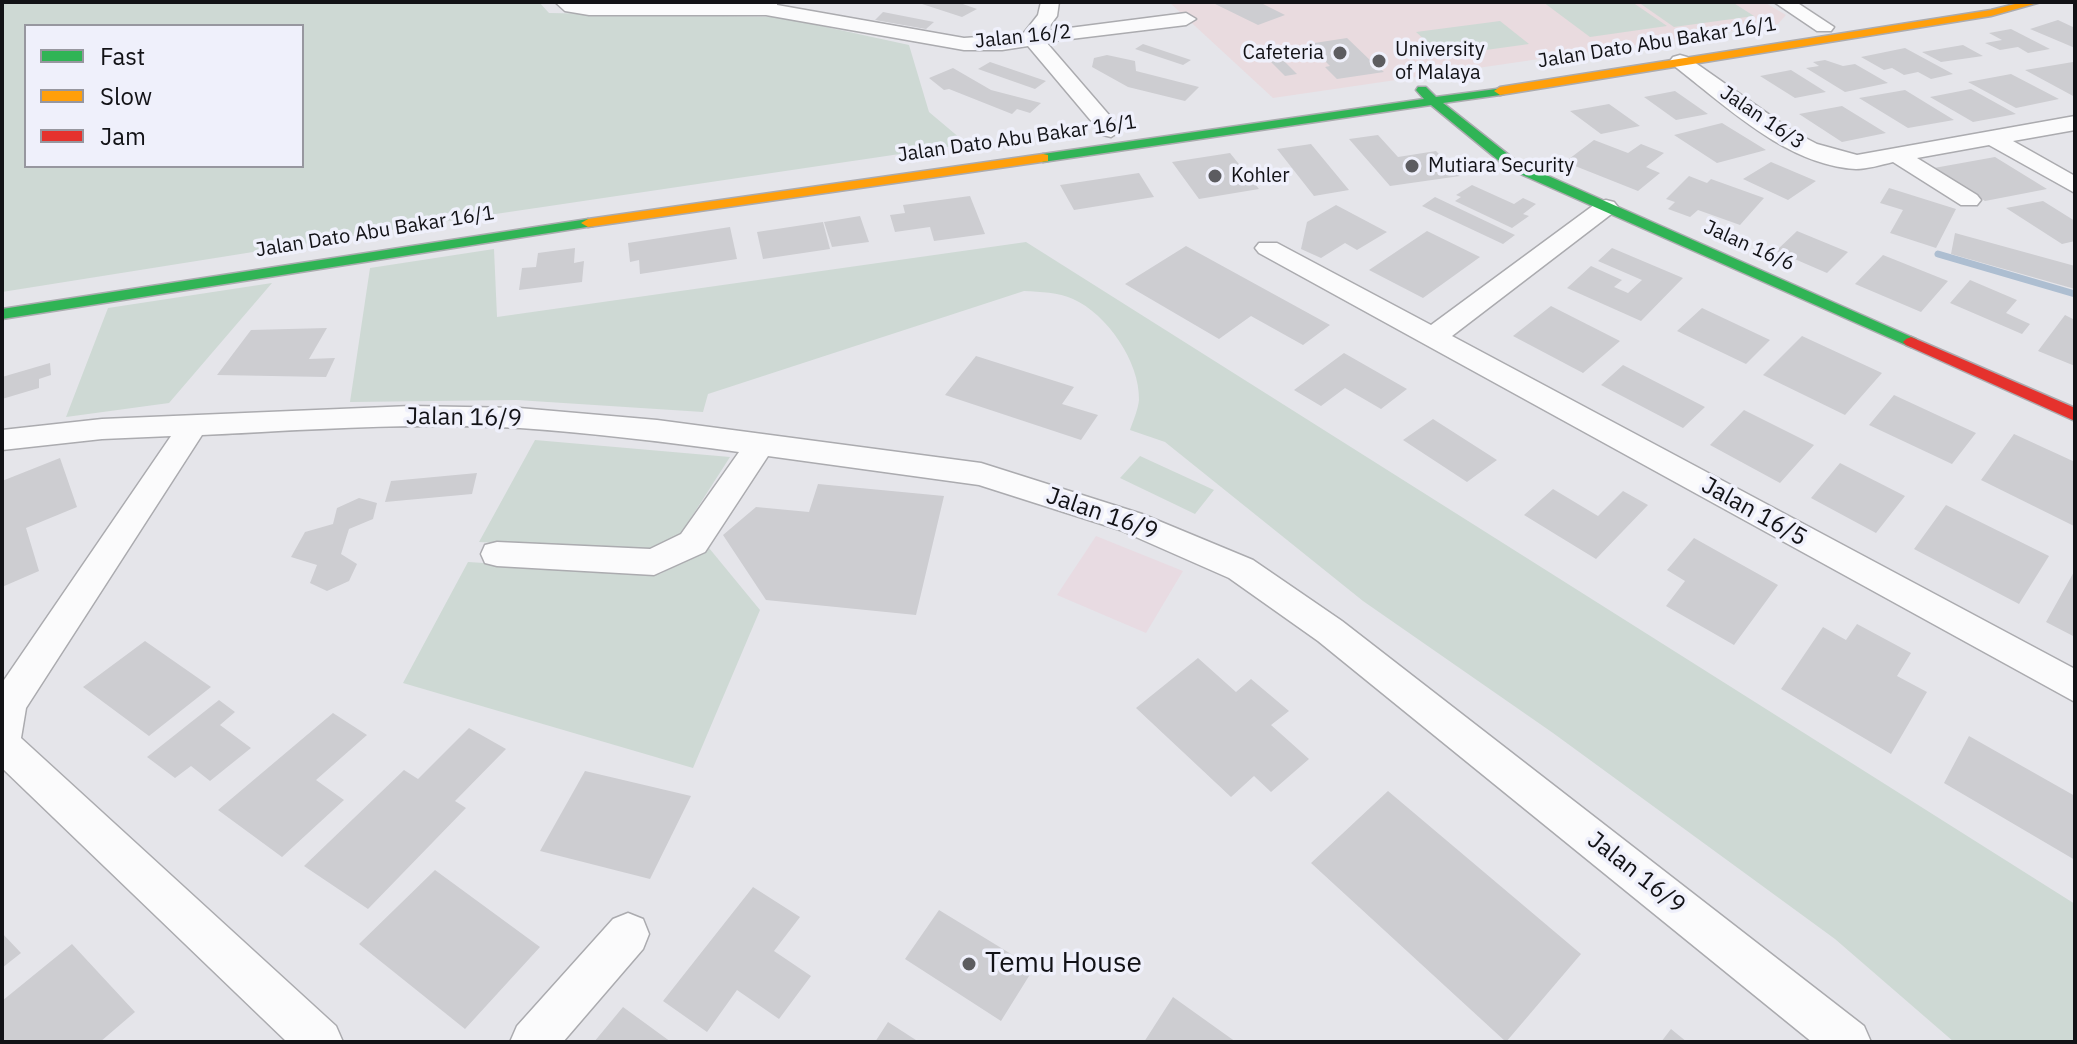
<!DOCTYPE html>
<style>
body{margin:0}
#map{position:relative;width:2077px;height:1044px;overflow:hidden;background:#e5e5ea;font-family:"IBM Plex Sans",sans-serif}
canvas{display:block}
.frame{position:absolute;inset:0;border:4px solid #121216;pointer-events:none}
.legend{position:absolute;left:24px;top:24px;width:280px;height:144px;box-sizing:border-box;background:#eff0fb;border:2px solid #97979f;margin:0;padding:10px 14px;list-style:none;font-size:24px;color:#121216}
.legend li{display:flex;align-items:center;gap:16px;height:40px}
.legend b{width:40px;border:2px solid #97979f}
</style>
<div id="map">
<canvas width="2077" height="1044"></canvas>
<div class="frame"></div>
<ul class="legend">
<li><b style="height:10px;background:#30b455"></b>Fast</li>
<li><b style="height:10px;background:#ff9f0a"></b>Slow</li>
<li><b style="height:10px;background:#e5322d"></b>Jam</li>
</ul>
</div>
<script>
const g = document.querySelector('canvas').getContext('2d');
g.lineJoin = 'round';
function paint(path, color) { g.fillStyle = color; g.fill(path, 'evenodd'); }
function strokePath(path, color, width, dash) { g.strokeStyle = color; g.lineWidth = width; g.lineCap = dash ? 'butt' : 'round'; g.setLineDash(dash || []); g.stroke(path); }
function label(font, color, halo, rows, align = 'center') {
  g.font = font + ' "IBM Plex Sans",sans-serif'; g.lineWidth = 7; g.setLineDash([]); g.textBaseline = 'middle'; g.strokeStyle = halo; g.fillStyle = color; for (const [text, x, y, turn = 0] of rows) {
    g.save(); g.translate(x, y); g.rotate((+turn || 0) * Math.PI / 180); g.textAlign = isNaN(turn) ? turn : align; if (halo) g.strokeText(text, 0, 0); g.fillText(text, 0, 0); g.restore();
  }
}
paint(new Path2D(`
 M1096 536 1183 571 1146 633 1057 595Z`), '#e8dbe2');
paint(new Path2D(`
 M1169 2H1764L1786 15 1778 24 1273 98Z`), '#e9dbdf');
paint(new Path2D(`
 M2 2H539L549 13 780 17 909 45 929 112 967 144 435 223 2 292ZM26 26H302V166H26Z
 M1543 2H1632L1667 26 1590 37Z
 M1638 2H1732L1754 16 1674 27Z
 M1500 21 1529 44 1443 56 1416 32Z
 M1026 242 2075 904V1042H1954L1835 939 1553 733 1363 601 1165 442 1130 430C1133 421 1138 410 1139 400 1140 362 1107 314 1073 299 1058 292 1041 292 1024 291L708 394 703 412 517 400 350 402 370 268 494 249 497 317Z
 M272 283 169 403 66 417 108 308Z
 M535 440 730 457 678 538 652 551 479 542Z
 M1140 456 1214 490 1195 514 1120 478Z
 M709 548 760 610 693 768 403 683 468 562 660 574Z`), '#ced9d4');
strokePath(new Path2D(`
 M1938 254 2075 294`), '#adbed1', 7);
paint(new Path2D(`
 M957 2 977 9 962 17 919 3Z
 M1211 2H1259L1285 15 1258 25Z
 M883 12 934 22 926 29 875 20Z
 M2058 20 2075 28V48L2030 29Z
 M2011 29 2050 49 2028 53 2018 47 2000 50 1985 43 2002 40 1989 33Z
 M1347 38 1373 63 1384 72 1337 79 1325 67 1330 66 1308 44Z
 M1143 44 1191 60 1183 65 1135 49Z
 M1963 45 1983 56 1941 62 1922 52Z
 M1905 48 1953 74 1931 79 1918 72 1904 75 1892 68 1884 70 1861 57Z
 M1107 55 1135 61 1136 71 1199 87 1185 101 1128 87 1092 67 1094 58Z
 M1277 59 1283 60 1297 74 1285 76 1269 60Z
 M1825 60 1843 66 1855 64 1888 83 1845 92 1806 68 1819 66 1813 62Z
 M990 62 1046 81 1035 89 978 69Z
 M2073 62 2075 97 2025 70Z
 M953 68 991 90 1041 103 1030 113 1017 109 1012 114 949 89 944 90 929 78Z
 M1791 70 1826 92 1795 98 1760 76Z
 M2011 74 2059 99 2016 108 1968 82Z
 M1971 89 2016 114 1973 122 1930 97Z
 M1905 90 1954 120 1908 128 1859 98Z
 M1675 91 1708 114 1676 120 1644 97Z
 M1609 104 1640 126 1601 134 1570 111Z
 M1842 106 1886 133 1842 142 1799 114Z
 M1722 123 1766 150 1717 163 1674 135Z
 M1378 135 1398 157 1436 151 1460 176 1390 186 1349 139Z
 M1594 140 1628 153 1641 144 1664 153 1646 167 1660 173 1638 191 1565 162Z
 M1311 144 1349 190 1314 196 1277 149Z
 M1230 153 1259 189 1199 199 1172 162Z
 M1995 157 2047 189 1985 201 1934 168Z
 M1771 162 1816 181 1788 200 1743 179Z
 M1139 173 1154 197 1074 210 1060 185Z
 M1689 176 1707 183 1711 179 1764 198 1740 225 1698 210 1690 217 1668 209 1675 202 1666 199Z
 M1472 185 1514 204 1523 198 1536 204 1523 214 1529 216 1512 228 1455 201 1461 197 1456 195Z
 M1889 188 1956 209 1936 248 1890 233 1903 210 1880 203Z
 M970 196 985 234 934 241 930 227 895 232 890 215 905 213 903 205Z
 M1435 197 1515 235 1503 244 1422 206Z
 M2043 201 2075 221V241L2062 244 2006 208Z
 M1336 205 1387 232 1357 250 1345 243 1321 258 1301 249 1307 222Z
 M860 216 869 242 832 247 824 222Z
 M823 222 830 249 763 259 757 232Z
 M730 227 737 259 640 274 639 260 630 262 628 243Z
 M1427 231 1480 257 1423 298 1369 270Z
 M1797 231 1848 252 1827 273 1776 251Z
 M1955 233 2075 266V289L1951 254Z
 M1186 246 1330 325 1303 345 1251 316 1219 339 1125 284Z
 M575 248 574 263 584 261 582 282 519 290 522 268 536 267 538 253Z
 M1612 248 1683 278 1641 321 1567 288 1591 266 1622 280 1614 287 1628 293 1642 280 1598 261Z
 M1883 255 1948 281 1921 312 1855 284Z
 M1970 280 2017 300 2006 313 2030 324 2022 334 1950 303Z
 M1551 306 1620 341 1583 373 1513 336Z
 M1702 308 1770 340 1746 364 1677 331Z
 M2065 315 2075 320V366L2038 351Z
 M327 328 309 359 335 358 326 377 217 375 251 330Z
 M1802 336 1882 373 1845 415 1763 375Z
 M1344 353 1407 389 1381 409 1345 388 1321 406 1294 390Z
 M976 356 1074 387 1062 404 1098 415 1081 440 945 395Z
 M50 363 51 375 39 379V388L2 399V377Z
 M1623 365 1705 407 1683 428 1601 385Z
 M1894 395 1976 433 1952 464 1869 425Z
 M1744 410 1814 445 1780 483 1710 445Z
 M1433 419 1497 460 1467 482 1403 440Z
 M2014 434 2075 462 2074 526 1981 480Z
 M60 458 77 507 26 528 39 571 2 587V481Z
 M1840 463 1905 496 1876 533 1811 498Z
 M477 473 472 494 385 502 391 481Z
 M818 484 944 496 916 615 766 600 723 535 756 507 809 512Z
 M1553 489 1598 516 1623 491 1648 505 1596 559 1524 515Z
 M359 498 377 503 373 519 349 529 341 554 357 564 349 581 327 591 310 583 317 565 291 557 305 532 333 524 337 508Z
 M1946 505 2049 556 2019 604 1914 549Z
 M1694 538 1778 585 1734 645 1666 606 1685 581 1667 570Z
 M2075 570V637L2046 622Z
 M1857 624 1911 653 1897 676 1927 692 1891 754 1781 689 1823 627 1846 640Z
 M145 641 211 687 149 736 83 687Z
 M1198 658 1236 692 1251 679 1289 711 1271 725 1309 759 1271 792 1254 776 1231 797 1136 708Z
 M219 700 235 712 220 725 251 748 210 781 191 766 175 778 147 757Z
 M333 713 367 735 316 780 344 800 282 857 218 810Z
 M469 728 506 749 455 801 466 808 368 909 304 866 404 770 418 779Z
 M1969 736 2075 796V860L1944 783Z
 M585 771 691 796 650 879 540 851Z
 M1388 791 1581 954 1506 1042 1311 863Z
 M435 870 540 947 465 1029 359 944Z
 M753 887 800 917 774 951 811 976 779 1019 737 990 707 1032 663 1001Z
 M939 910 1034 968 1001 1021 905 959Z
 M2 933 21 953 2 968Z
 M72 944 135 1012 100 1042H2V1001Z
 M1173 997 1236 1042H1144Z
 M623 1007 671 1042H594Z
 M888 1022 919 1042H875Z
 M1671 1029 1687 1042H1661Z`), '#cdcdd1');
const street = new Path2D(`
 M555 2H777V5L964 38 1023 34 1038 15 1041 2H1059L1057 16 1046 31 1186 13 1196 19 1186 25 1046 42 1122 130 1111 137 1103 135 1028 46 1002 50H964L766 15H589L565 11Z
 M1774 2H1796L1834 27 1831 31H1817Z
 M1680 55 1687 57 1794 132 1817 144 1857 155 2075 116V130L2013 141 2075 176V193L1989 145 1917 158 1977 195 1981 200 1977 205H1961L1893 162C1881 165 1867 169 1856 169 1786 165 1725 105 1673 65L1670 61 1673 57Z
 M1606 200 1614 202 1618 207 1614 212 1452 336 2075 669V702L1259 253 1255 248 1259 243H1277L1431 325 1598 202Z
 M411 406 519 408 657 420 981 463 1142 514 1253 560 1342 621 1864 1026 1871 1042H1812L1318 641 1229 578 1120 530 979 485 768 456 705 552 654 575 497 566 485 563 481 554 485 545 497 542 650 549 681 534 739 452C666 442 593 433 520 428 414 422 308 430 202 435L26 708 21 738 336 1026 343 1042H287L2 768V683L171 436 102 439 2 450V430L102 419Z
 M628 913 643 919 649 934 643 949 563 1042H510L517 1026 613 919Z`);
const fast = new Path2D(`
 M1418 87H1426L1436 97 1504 88V94L1500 95 1443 103 1519 163 1916 339 1919 342 1911 347 1906 345 1509 169 1431 105 1043 162 1037 158 1043 154 1424 99 1416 90Z
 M588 219 595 223 593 226 2 319V309Z`);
const slow = new Path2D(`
 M2023 2H2041L1991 16 1500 95 1494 91 1500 87 1991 10Z
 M1043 154 1048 155V161L588 227 581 223 588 219Z`);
const jam = new Path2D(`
 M1911 337 2075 408V421L1906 345 1903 342 1906 339Z`);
strokePath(street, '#ababaf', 3);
strokePath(fast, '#ababaf', 3);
strokePath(slow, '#ababaf', 3);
strokePath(jam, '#ababaf', 3);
paint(street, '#fbfbfc');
paint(fast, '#30b455');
paint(slow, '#ff9f0a');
paint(jam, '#e5322d');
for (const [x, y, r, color] of [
 [1340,53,8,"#5c5c60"],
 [1379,61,8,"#5c5c60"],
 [1412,166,8,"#5c5c60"],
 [1215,176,8,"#5c5c60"],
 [969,964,8,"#5c5c60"]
]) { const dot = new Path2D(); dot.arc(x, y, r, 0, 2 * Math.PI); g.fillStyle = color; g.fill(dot); strokePath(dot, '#eff0fb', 3); }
label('20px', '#121216', '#eff0fb', [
 ["Jalan 16/2",1023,37,-6],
 ["Jalan Dato Abu Bakar 16/1",1657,43,-9],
 ["Jalan 16/3",1762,118,34],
 ["Jalan Dato Abu Bakar 16/1",1017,139,-8],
 ["Jalan Dato Abu Bakar 16/1",375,232,-9],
 ["Jalan 16/6",1749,246,24]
]);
label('20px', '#121216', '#eff0fb', [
 ["University",1395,50],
 ["of Malaya",1395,73],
 ["Cafeteria",1324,53,"right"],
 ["Mutiara Security",1428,166],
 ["Kohler",1231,176]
], 'left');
label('24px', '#121216', '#eff0fb', [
 ["Jalan 16/9",464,418,1],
 ["Jalan 16/5",1754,512,29],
 ["Jalan 16/9",1102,514,19],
 ["Jalan 16/9",1636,873,38]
]);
label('28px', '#121216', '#eff0fb', [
 ["Temu House",985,964]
], 'left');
</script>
